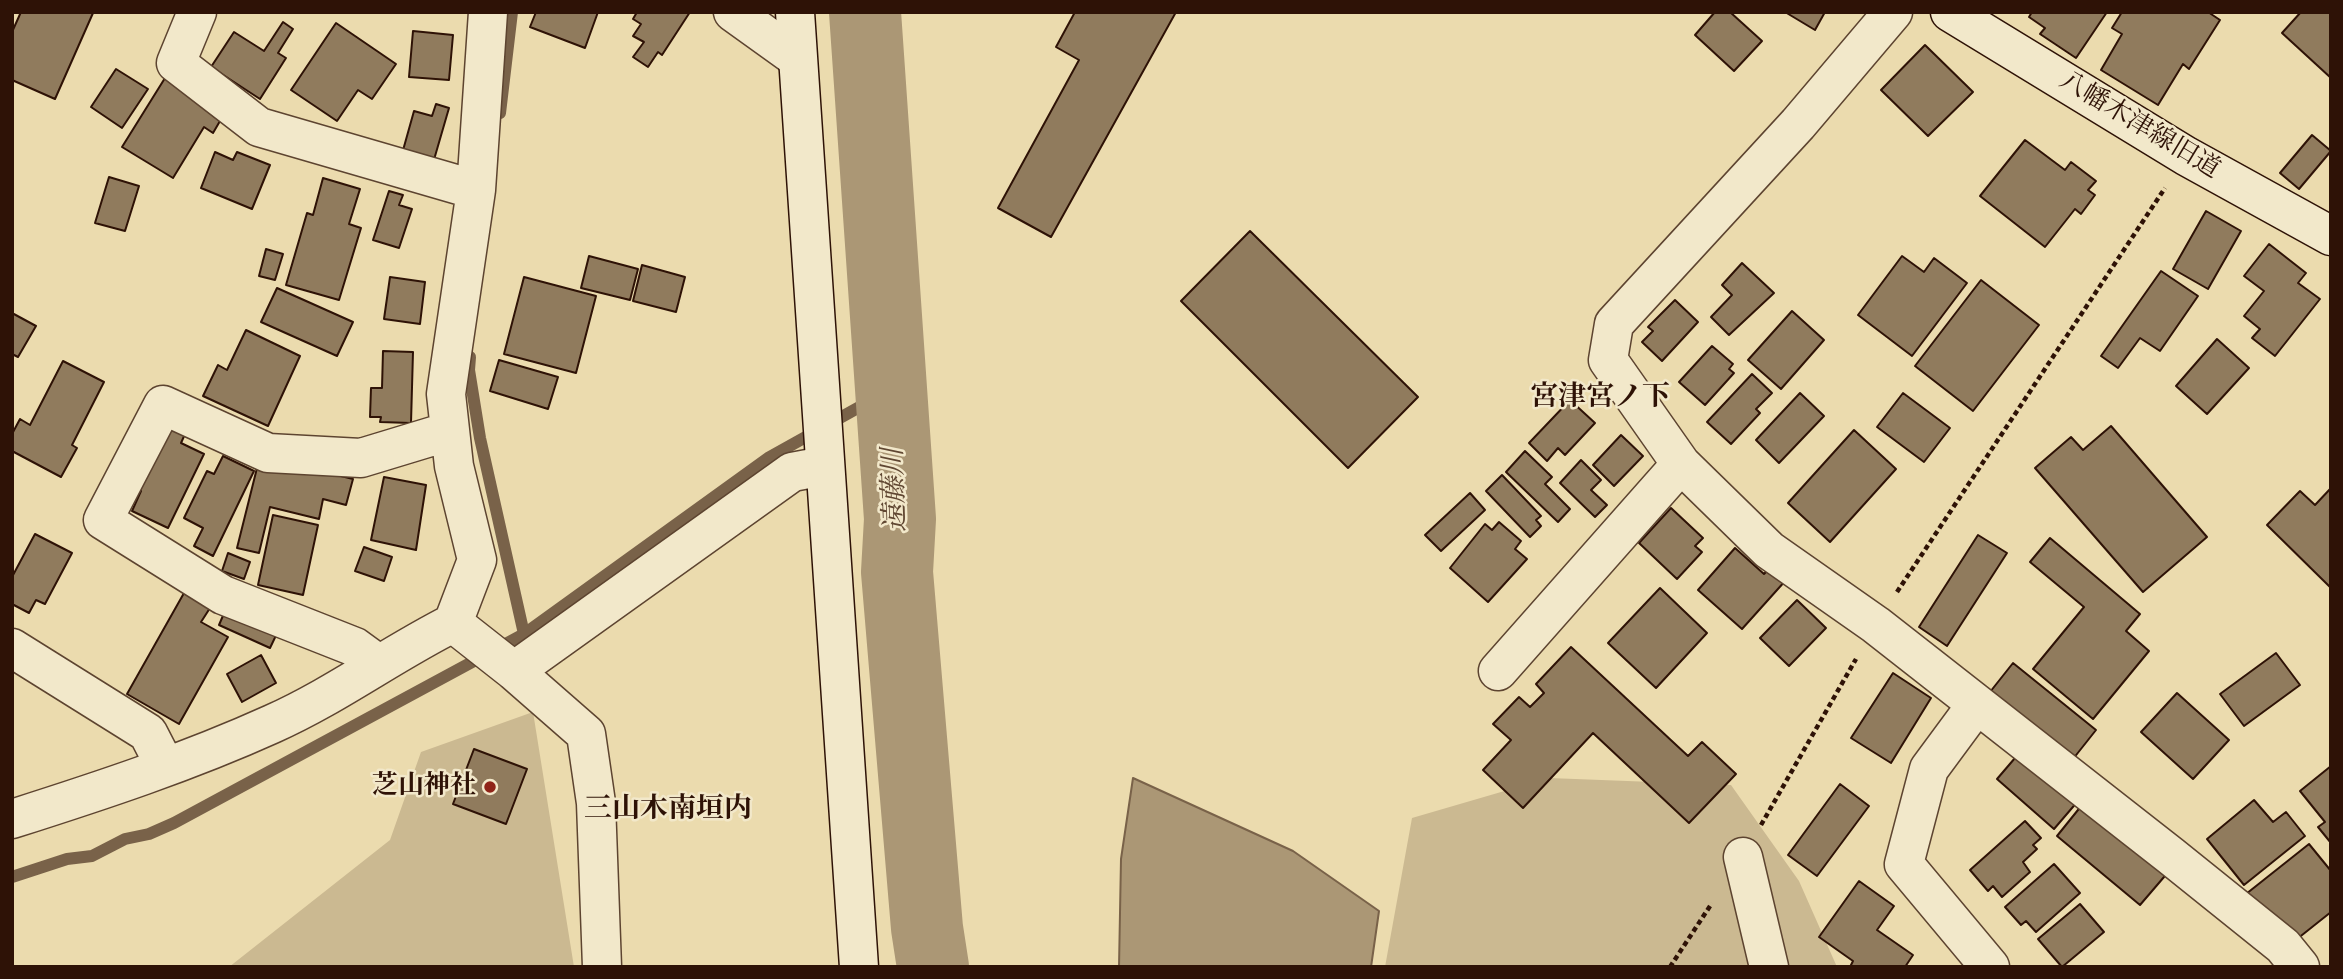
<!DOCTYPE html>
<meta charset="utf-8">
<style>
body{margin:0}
#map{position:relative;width:2343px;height:979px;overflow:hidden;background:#ebdbae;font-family:Cardo,serif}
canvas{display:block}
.frame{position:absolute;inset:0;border:14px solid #2e1206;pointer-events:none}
</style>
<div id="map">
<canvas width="2343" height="979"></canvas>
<div class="frame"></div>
</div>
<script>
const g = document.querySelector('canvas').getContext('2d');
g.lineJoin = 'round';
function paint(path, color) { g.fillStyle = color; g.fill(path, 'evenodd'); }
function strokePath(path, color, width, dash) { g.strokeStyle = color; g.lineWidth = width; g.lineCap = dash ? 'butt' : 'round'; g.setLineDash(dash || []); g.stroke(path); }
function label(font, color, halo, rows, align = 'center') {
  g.font = font + ' Cardo,"Noto Serif JP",serif'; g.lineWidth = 5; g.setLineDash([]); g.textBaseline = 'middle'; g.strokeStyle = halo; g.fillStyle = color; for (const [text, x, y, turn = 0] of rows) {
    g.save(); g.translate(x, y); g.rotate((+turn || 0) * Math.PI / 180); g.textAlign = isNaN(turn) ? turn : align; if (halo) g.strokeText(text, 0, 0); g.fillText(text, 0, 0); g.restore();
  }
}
paint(new Path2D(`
 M533 712 574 967H229L390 840 421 752Z
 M1549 778 1731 785 1799 881 1837 967H1385L1412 818Z`), '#cbb991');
const water = new Path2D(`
 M1133 778 1293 851 1379 911 1371 967H1119L1121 859Z`);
paint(water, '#ab9775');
strokePath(water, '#796249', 2);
strokePath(new Path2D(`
 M500 113 512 12
 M470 357 469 370 480 438 524 634
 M12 877 67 859 92 856 125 839 149 834 174 823 524 634 768 458 890 390`), '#796249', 12);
strokePath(new Path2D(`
 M865 12 900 519 897 572 927 928 933 967`), '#ab9775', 72);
const building = new Path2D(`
 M21 12 93 13 55 99 12 80V32Z
 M536 12H598L585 48 530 27Z
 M637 12H690L662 55 658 52 648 67 633 57 644 42 633 36 641 24 633 19Z
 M1075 12H1176L1051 237 998 208 1079 60 1056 47Z
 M1715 12H1730L1762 41 1734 71 1695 35Z
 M1785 12H1825L1815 30Z
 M2032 12H2107L2076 58 2040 34 2045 28 2029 17Z
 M2122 12H2208L2220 20 2189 69 2183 64 2158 105 2101 70 2122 34 2112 28Z
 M2301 12H2331V78L2282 33Z
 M283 22 293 29 278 53 286 58 260 99 211 67 234 32 264 51Z
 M336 23 396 64 372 99 358 90 337 121 291 90Z
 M413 31 453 35 449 80 409 77Z
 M1925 45 1973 92 1928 136 1881 90Z
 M116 69 148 89 122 128 91 107Z
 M165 78 220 121 213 133 204 127 173 178 122 147Z
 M436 104 449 108 431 170 400 161 414 111 432 116Z
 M2312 135 2331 151 2299 189 2280 173Z
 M2025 140 2065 170 2071 162 2096 181 2088 190 2095 195 2081 214 2075 209 2045 247 1980 196Z
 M215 152 233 160 237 152 270 165 252 209 201 188Z
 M109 177 139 186 125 231 95 223Z
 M323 178 360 189 349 224 361 228 339 300 286 285 307 213 313 215Z
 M389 191 403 195 399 205 412 209 399 248 373 240Z
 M2206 211 2241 231 2208 289 2173 269Z
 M1250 231 1418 397 1348 468 1181 301Z
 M2269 244 2306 273 2298 283 2320 299 2275 356 2252 338 2260 329 2244 316 2264 291 2244 276Z
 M266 249 283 254 275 280 259 276Z
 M589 256 638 269 630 300 581 288Z
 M1902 256 1924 272 1934 258 1967 283 1912 356 1858 315Z
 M1742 263 1774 293 1729 335 1711 317 1732 295 1722 285Z
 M642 265 685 277 676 312 633 301Z
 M2161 271 2198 296 2160 351 2140 338 2118 368 2101 356Z
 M390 277 425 282 420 324 384 319Z
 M524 277 596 296 576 373 504 354Z
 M1981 280 2039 325 1973 411 1915 366Z
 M277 288 353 322 337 356 261 322Z
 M1675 300 1698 322 1662 361 1642 342 1653 331 1648 327Z
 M1792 311 1824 340 1781 389 1748 360Z
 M12 313 36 326 18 357 12 354Z
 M246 330 300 356 268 426 203 396 218 365 227 370Z
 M2217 339 2249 368 2207 414 2176 386Z
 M1712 346 1733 364 1729 369 1734 373 1705 405 1679 382Z
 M383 351 413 352 411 423 380 422 381 417H370L371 388H382Z
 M499 360 558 377 548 409 490 391Z
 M63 361 104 382 72 445 77 448 61 477 12 451V434L20 419 30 425Z
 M1752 374 1772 393 1756 409 1760 413 1731 444 1707 422Z
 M1800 393 1824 416 1779 463 1756 440Z
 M1903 393 1950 428 1924 462 1877 427Z
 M1570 400 1595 423 1565 455 1558 448 1547 461 1529 443Z
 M2111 426 2207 537 2143 592 2035 468 2071 437 2083 450Z
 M170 427 185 434 181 443 204 454 168 528 132 511 141 491 132 487Z
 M1854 430 1896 469 1830 542 1788 503Z
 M1621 435 1643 456 1614 486 1593 465Z
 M1525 451 1552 477 1545 484 1570 509 1558 522 1506 472Z
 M223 456 254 471 213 556 194 546 203 528 184 518 207 471 214 474Z
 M260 456 353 479 346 505 323 499 319 519 270 507 259 553 237 548Z
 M1581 460 1601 480 1591 490 1607 505 1595 517 1560 483Z
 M1502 475 1541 516 1536 520 1541 526 1530 537 1486 491Z
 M384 477 426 485 416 550 371 540Z
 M2331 488V588L2267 525 2300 491 2315 505Z
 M1470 493 1485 510 1441 551 1425 535Z
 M1671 508 1703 538 1695 546 1702 552 1677 579 1639 543Z
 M273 515 318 525 303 595 258 585Z
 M1499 522 1521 541 1515 549 1527 559 1488 602 1450 568 1485 524 1492 530Z
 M35 534 72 553 45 604 36 600 29 613 12 604V577Z
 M1978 535 2007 553 1947 646 1919 627Z
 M2050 538 2140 614 2126 631 2149 651 2093 719 2033 669 2084 607 2030 562Z
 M364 547 392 557 384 581 355 571Z
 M1735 548 1764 574 1771 567 1786 580 1742 629 1698 590Z
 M228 553 250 562 244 579 222 571Z
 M1660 588 1707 633 1656 688 1608 643Z
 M184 593 210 608 201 622 228 637 179 724 127 694Z
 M1797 600 1826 628 1789 666 1760 638Z
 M228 604 280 627 270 648 219 625Z
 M1571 647 1688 756 1702 742 1736 774 1689 823 1593 733 1523 808 1483 770 1511 740 1493 724 1519 697 1530 707 1544 693 1536 684Z
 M2276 653 2300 685 2244 726 2220 694Z
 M261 655 276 683 242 702 227 674Z
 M2013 663 2096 730 2073 759 1990 692Z
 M1893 673 1931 698 1891 763 1851 738Z
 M2177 693 2229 740 2193 779 2141 732Z
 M474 749 527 769 506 824 453 804Z
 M2021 751 2078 801 2054 829 1997 779Z
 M2331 766V843L2318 827 2325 822 2300 791Z
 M1840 784 1869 806 1817 876 1788 855Z
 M2086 800 2170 870 2140 905 2057 836Z
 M2254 800 2273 822 2286 812 2305 836 2244 885 2207 839Z
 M2025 821 2041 838 2033 845 2037 849 2023 862 2030 872 2002 897 1993 886 1988 891 1970 870Z
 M2309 844 2331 871V912L2287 947 2246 894Z
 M2054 864 2080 893 2036 932 2026 921 2021 925 2005 907Z
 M1859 881 1894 906 1877 930 1913 955 1905 967H1850L1853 961 1819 937Z
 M2080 904 2104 932 2062 967 2038 939Z`);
paint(building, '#907b5d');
strokePath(building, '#2e1206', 2);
const street = new Path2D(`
 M197 12 176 63 259 127 476 190
 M733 12 797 58
 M1893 12 1798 124 1614 324 1608 360 1681 464 1769 550 1876 625 2171 856 2283 946 2300 967
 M453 623 514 671 586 734 596 803 602 967
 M12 648 148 733 165 766
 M377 663 355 647 223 595 103 520 163 405 268 453 361 458 450 431
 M514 671 792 472 824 466
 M1498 671 1681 464
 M1977 704 1929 769 1904 864 1990 967
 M12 819C100 791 188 762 272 724 335 696 391 654 453 623L477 560 454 466 446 394 476 190 488 12
 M1743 857 1769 967`);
const secondary = new Path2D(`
 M795 12 859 967
 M1950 12 2186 156 2331 236`);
strokePath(street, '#5d4430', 41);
strokePath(secondary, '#2e1206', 41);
strokePath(new Path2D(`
 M1897 592 2165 188
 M1761 825 1856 659
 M1670 967 1712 903`), '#2e1206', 4.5, [5, 3.5]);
strokePath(street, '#f2e8ca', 38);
strokePath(secondary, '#f2e8ca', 38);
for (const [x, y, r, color] of [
 [490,787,7,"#8f2418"]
]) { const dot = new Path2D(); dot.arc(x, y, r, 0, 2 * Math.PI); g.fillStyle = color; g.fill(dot); strokePath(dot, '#f2e8ca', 2.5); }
label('26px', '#2e1206', '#f2e8ca', [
 ["八幡木津線旧道",2139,126,31]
]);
label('bold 26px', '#2e1206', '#f2e8ca', [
 ["芝山神社",476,787]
], 'right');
label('bold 28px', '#2e1206', '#f2e8ca', [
 ["宮津宮ノ下",1600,399],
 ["三山木南垣内",668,811]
]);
label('italic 28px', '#604732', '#f2e8ca', [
 ["遠藤川",896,490,-92]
]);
</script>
